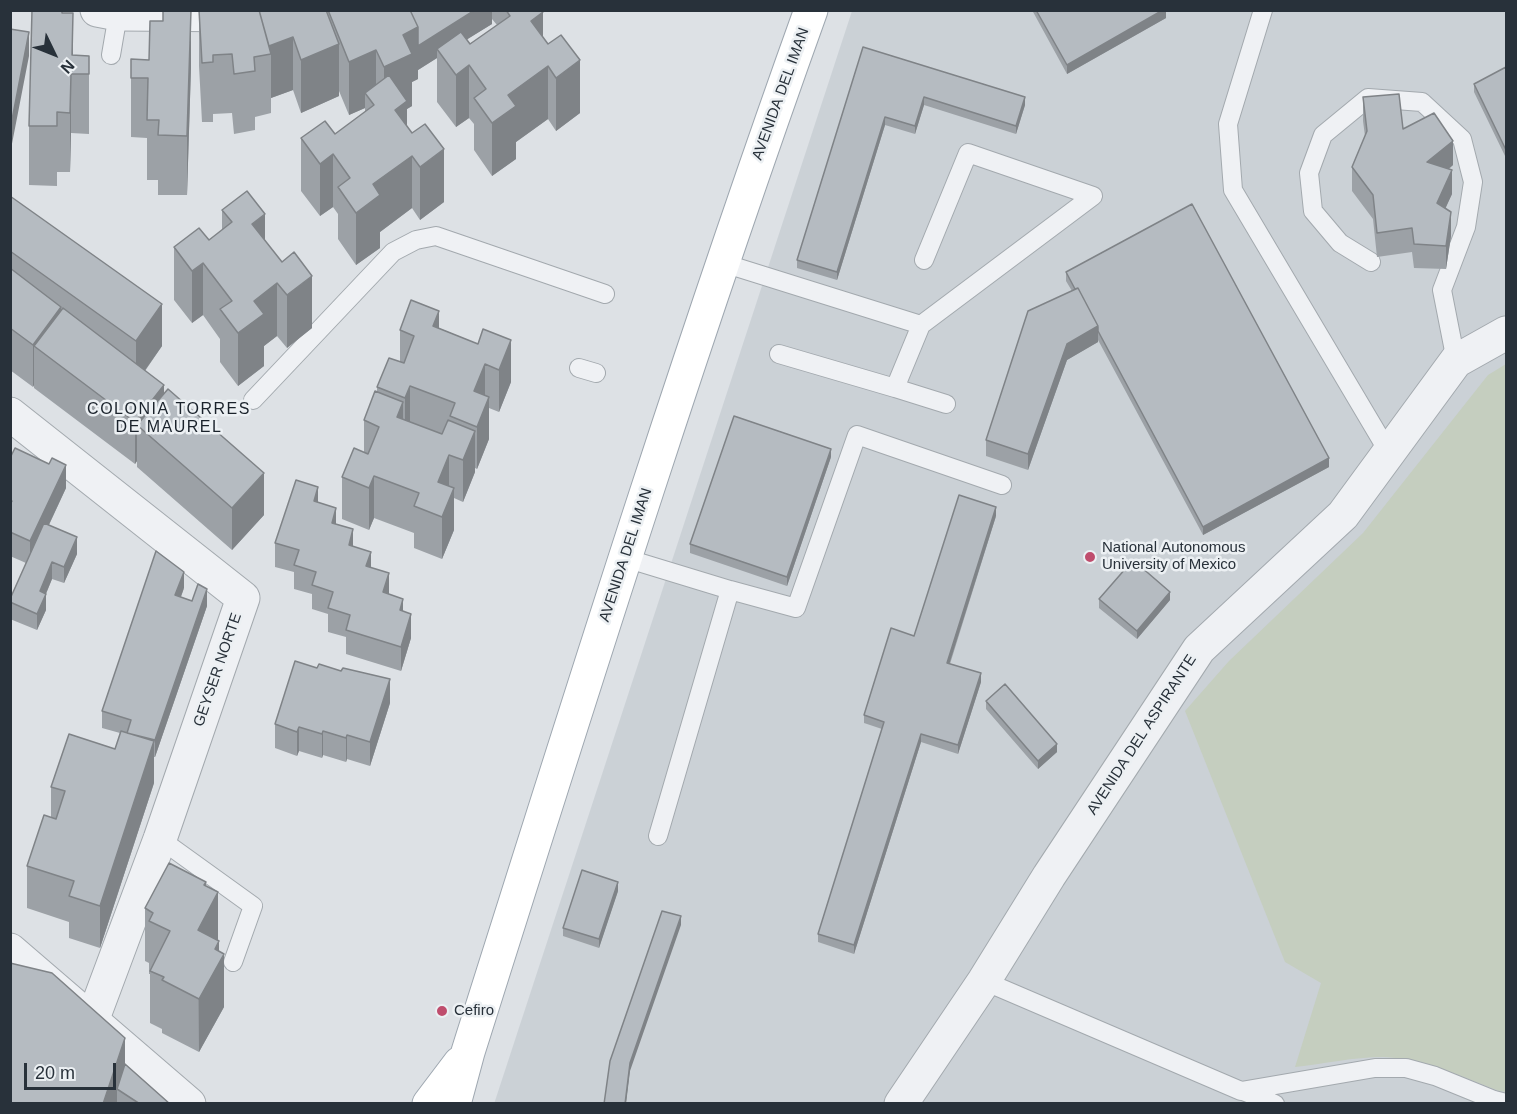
<!DOCTYPE html>
<style>
body{margin:0}
#map{position:relative;width:1517px;height:1114px;overflow:hidden;background:#dde1e5;font-family:Arial,sans-serif}
canvas{display:block}
.frame{position:absolute;inset:0;border:12px solid #28313a;pointer-events:none}
.north{position:absolute;left:24px;top:24px;width:60px;height:60px;-webkit-text-stroke:4px #ecf0f3;paint-order:stroke;rotate:133deg;font-size:16px;font-weight:700;line-height:24px;text-align:center;color:#28313a}
.north::after{content:'';display:block;margin:auto;width:21px;height:27px;background:#28313a;clip-path:polygon(50% 0,100% 100%,50% 72%,0 100%)}
.scale{position:absolute;left:24px;top:1063px;width:92px;height:27px;box-sizing:border-box;border:3px solid #28313a;border-top:0;padding-left:8px;font-size:18px;line-height:21px;white-space:nowrap;color:#28313a;-webkit-text-stroke:4px #ecf0f3;paint-order:stroke}
</style>
<div id="map">
<canvas width="1517" height="1114"></canvas>
<div class="frame"></div>
<div class="north">N</div>
<div class="scale">20 m</div>
</div>
<script>
const g = document.querySelector('canvas').getContext('2d');
g.lineJoin = 'round';
function paint(path, color) { g.fillStyle = color; g.fill(path, 'evenodd'); }
function strokePath(path, color, width, dash) { g.strokeStyle = color; g.lineWidth = width; g.lineCap = dash ? 'butt' : 'round'; g.setLineDash(dash || []); g.stroke(path); }
function label(font, color, halo, rows, align = 'center') {
  g.font = font + ' Arial,sans-serif'; g.lineWidth = 5; g.setLineDash([]); g.textBaseline = 'middle'; g.strokeStyle = halo; g.fillStyle = color; for (const [text, x, y, turn = 0] of rows) {
    g.save(); g.translate(x, y); g.rotate((+turn || 0) * Math.PI / 180); g.textAlign = isNaN(turn) ? turn : align; if (halo) g.strokeText(text, 0, 0); g.fillText(text, 0, 0); g.restore();
  }
}
paint(new Path2D(`
 M852 11H1506V1103L494 1104Z`), '#cbd1d6');
paint(new Path2D(`
 M1506 364V1092L1499 1091C1462 1077 1423 1058 1383 1057 1354 1057 1323 1064 1295 1067L1321 983 1285 962 1185 711 1229 661 1363 533 1488 375Z`), '#c5cebf');
const service = new Path2D(`
 M1263 10 1228 124 1233 190 1389 453
 M111 55 118 14
 M1371 262 1340 243 1313 211 1309 173 1323 135 1368 98 1422 102 1462 139 1473 182 1466 227 1442 290 1456 361
 M723 263 921 325 1093 196 968 153 924 260
 M779 354 895 388 921 325
 M579 368 596 373
 M895 388 946 404
 M253 400 393 252 416 240 436 236 605 294
 M625 558 730 590 658 836
 M730 590 796 608 857 435 1002 485
 M160 839 253 906 233 962
 M984 981 1241 1091 1375 1068H1406L1435 1076 1494 1100 1506 1103
 M1243 1091 1275 1104`);
const minor = new Path2D(`
 M97 10 118 14 252 15 268 10
 M10 414 243 598 160 839 92 1021
 M901 1104 984 981 1049 876 1199 649 1343 515 1456 361 1506 333`);
const tertiary = new Path2D(`
 M10 950 189 1104`);
const primary = new Path2D(`
 M429 1104 460 1063
 M454 1104 468 1052C578 704 687 355 811 10`);
strokePath(service, '#a3a9ae', 20);
strokePath(minor, '#a3a9ae', 35);
strokePath(tertiary, '#a3a9ae', 35);
strokePath(primary, '#9ea7b0', 35);
strokePath(service, '#eff1f4', 18);
strokePath(minor, '#eff1f4', 33);
strokePath(tertiary, '#eff1f4', 33);
strokePath(primary, '#fff', 33);
paint(new Path2D(`
 M199 10H543V38L580 113 556 131 548 119 516 142V159L492 176 474 150V124L469 118 456 127 437 102V58L418 70V79L412 82V106L407 109V127L444 202 420 220 412 208 380 232V248L356 265 338 239V214L333 207 320 216 301 191V138L335 134 365 112V108L349 115 339 91V96L301 113 293 90 271 98V113L255 117V130L234 134 232 113 213 114V122H202L199 66ZM492 19 497 25 470 44 467 39 492 24Z
 M1032 10H1166V18L1067 74Z
 M62 13 73 55 89 56V134L71 133 70 172H57V186L29 185V126Z
 M863 47 1025 105 1016 134 924 105 915 134 885 125 837 280 797 268V260Z
 M131 59 191 67 187 195H158V180H147V138L131 137Z
 M1506 67V158L1474 92V84Z
 M1363 97 1403 129 1453 165 1449 169 1452 194 1445 208 1451 236 1446 269 1414 268 1412 252 1377 257 1373 219 1352 191V167L1365 136 1363 121Z
 M10 196 162 346 145 371 164 395 264 515 232 550 137 467V461L135 464 34 388V385L33 387 10 370Z
 M222 210 265 241 312 328 287 348 277 336 264 346V366L238 386 220 362V339L203 315 192 323 174 300V247L209 240 222 230Z
 M1066 272 1329 467 1203 535 1098 340V342L1067 360 1028 470 986 456V440L1072 291 1066 281Z
 M439 328 478 344 511 382 499 412 489 408V439L477 469 475 468V472L463 502 454 498V530L442 559 414 548V533L374 518 369 530 342 519V477L364 452V420L377 392V387L400 362V330Z
 M831 457 787 586 690 553V544Z
 M10 458 66 488 49 525 77 554 64 583 52 579 46 594V610L37 630 10 619V599L26 563 10 556Z
 M318 503 371 568 389 594 403 611 411 638 401 671 346 654V637L328 632V614L312 609V594L294 589V572L275 567V543Z
 M996 516 950 664 981 682 958 754 921 742 854 954 818 942V934L882 729 864 723V715L914 636Z
 M184 588 181 597 207 606 155 757H154V783L100 948 69 938V922L27 908V866L51 818V787L115 749 120 733 102 728V711Z
 M1099 599 1170 600 1137 639 1099 608Z
 M986 701 1057 752 1038 769 986 709Z
 M390 703 370 766 347 759 346 762 323 755 322 758 299 751 297 756 275 748V724Z
 M206 886 218 940 224 1007 199 1052 162 1033V1029L150 1023V974H149V963L145 961V908Z
 M618 891 599 948 563 936V928Z
 M125 1064 170 1104H10Z`), '#9ca1a6');
paint(new Path2D(`
 M191 10V67L187 195V136Z
 M475 10H492V24L442 55 437 49V58L418 70V79L412 82V106L407 109V153L384 120V67L403 35 418 27Z
 M1163 10H1166V18L1067 74V65Z
 M543 12V64L531 21Z
 M73 13V73L72 55Z
 M29 32V56L10 154V130Z
 M293 37V90L271 98V54L268 46Z
 M339 44V96L301 113V60Z
 M376 50V103L365 93V108L349 115V62Z
 M580 60V113L556 131V78Z
 M469 65V118L456 127V75Z
 M548 66V119L516 142V159L492 176V123L508 95Z
 M71 74V133L70 172V113Z
 M924 97V105L915 134V126Z
 M1025 97V105L1016 134V126Z
 M885 117V125L837 280V272Z
 M1453 141V165L1427 186V162Z
 M444 149V202L420 220V167Z
 M333 154V207L320 216V164Z
 M412 156V208L380 232V248L356 265V213L373 184Z
 M1452 170V194L1437 227V203Z
 M1451 212V236L1446 269V246Z
 M265 214V267L252 224Z
 M203 263V315L192 323V271Z
 M312 276V328L287 348V295Z
 M277 283V336L264 346V366L238 386V333L254 301Z
 M162 304V346L136 383V341Z
 M61 307V349L34 346V385L33 387V345Z
 M439 311V353L433 326Z
 M1098 326V342L1067 360 1028 470V454L1067 344Z
 M511 340V382L499 412V370Z
 M485 364V406L474 391Z
 M164 385V427L137 425V461L135 464V422Z
 M410 386V427L405 440V398Z
 M489 397V439L477 469V427Z
 M403 402V444L397 417Z
 M475 431V472L463 502V460Z
 M831 449V457L787 586V577Z
 M449 455V497L438 482Z
 M1329 458V467L1203 535V527Z
 M66 465V488L30 565V541Z
 M264 473V515L232 550V508Z
 M374 476V518L369 530V488Z
 M318 487V511L314 501Z
 M454 488V530L442 559V517Z
 M996 507V516L947 671V663Z
 M336 508V532L332 523Z
 M353 529V553L349 545Z
 M77 537V554L64 583V567Z
 M371 552V576L366 566Z
 M52 562V579L42 603 46 594V610L37 630V614L40 591Z
 M184 572V588L175 612V595Z
 M389 573V597L383 592Z
 M207 589V606L155 757V740Z
 M1170 592V600L1137 639V631Z
 M403 599V622L400 610Z
 M411 614V638L401 671V647Z
 M981 673V682L958 754V745Z
 M390 679V703L370 766V742Z
 M299 727V751L297 756V732Z
 M323 731V755L322 758V734Z
 M921 734V742L854 954V945Z
 M347 735V759L346 762V738Z
 M154 741V783L100 948V906Z
 M1057 744V752L1038 769V761Z
 M206 882V914L218 892V943L219 941V963L224 954V1007L199 1052 198 930 204 885Z
 M618 882V891L599 948V939Z
 M681 916V925L630 1071 626 1104H625L630 1063Z
 M125 1038V1080L117 1089V1104H103Z`), '#7f8387');
const building = new Path2D(`
 M32 10H62V13H73L72 55 89 56V74H71L70 113 57 112V126H29Z
 M163 10H191L187 136 158 135 159 120H147L148 78H131V59L149 60 150 21H163Z
 M199 10H259L271 54 254 57 255 71 234 74 232 54 213 55V62L202 63Z
 M259 10H326L339 44 301 60 293 37 269 46Z
 M328 10H410L418 27 403 35 412 54 384 67 376 50 349 62Z
 M410 10H475L418 46V27Z
 M506 10H543V12L531 21 548 44 561 35 580 60 556 78 548 66 508 95 516 106 492 123 474 98 486 89 469 65 456 75 437 49 461 32 470 44 510 16Z
 M1036 10H1163L1067 65Z
 M10 29 29 32 10 130Z
 M863 47 1025 97 1016 126 924 97 915 126 885 117 837 272 797 260Z
 M1506 67V150L1474 84Z
 M389 75 407 101 395 110 412 133 425 124 444 149 420 167 412 156 373 184 380 195 356 213 338 187 350 178 333 154 320 164 301 138 325 121 335 134 374 105 365 93Z
 M1399 94 1403 129 1434 113 1453 141 1427 162 1452 170 1437 203 1451 212 1446 246 1414 244 1412 228 1377 233 1373 195 1352 167 1367 131 1363 97Z
 M247 191 265 214 252 224 282 262 294 252 312 276 287 295 277 283 254 301 264 314 238 333 220 309 232 301 203 263 192 271 174 247 199 228 209 240 232 222 222 210Z
 M10 196 162 304 136 341 10 251Z
 M1192 204 1329 458 1203 527 1098 331V326L1078 288 1075 289 1066 272Z
 M10 268 61 307 33 345 10 328Z
 M1078 288 1098 326 1067 344 1028 454 986 440 1028 311Z
 M411 300 439 311 433 326 478 344 483 329 511 340 499 370 485 364 474 391 489 397 477 427 450 416 455 403 410 386 405 398 377 387 389 358 404 363 414 336 400 330Z
 M63 308 164 385 135 422 34 346Z
 M168 389 264 473 232 508 137 425Z
 M375 391 403 402 397 417 442 434 448 420 475 431 463 460 449 455 438 482 454 488 442 517 414 506 419 493 374 476 369 488 342 477 354 448 368 454 379 427 364 420Z
 M734 416 831 449 787 577 690 544Z
 M15 448 49 464 52 458 66 465 30 541 10 532V504L12 501H10V458Z
 M296 480 318 487 314 501 336 508 332 523 353 529 349 545 371 552 366 566 389 573 383 592 403 599 400 610 411 614 401 647 346 630 350 615 328 608 333 592 312 585 316 572 294 565 299 550 275 543Z
 M959 495 996 507 947 663 981 673 958 745 921 734 854 945 818 934 884 722 864 715 891 628 914 636Z
 M44 523 77 537 64 567 52 562 40 591 46 594 37 614 10 602V599Z
 M156 551 184 572 175 595 192 601 198 584 207 589 155 740 127 733 131 720 102 711Z
 M1133 560 1170 592 1137 631 1099 599Z
 M295 661 317 668 319 664 341 671 343 668 390 679 370 742 347 735 346 738 323 731 322 734 299 727 297 732 275 724Z
 M1005 684 1057 744 1038 761 986 701Z
 M121 731 154 741 100 906 69 896 74 881 27 866 44 815 56 819 65 791 51 787 69 734 115 749Z
 M169 863 206 882 204 885 218 892 198 930 219 941 215 949 224 954 199 999 162 980 164 977 150 971 170 931 149 921 153 913 145 908Z
 M582 870 618 882 599 939 563 928Z
 M662 911 681 916 630 1063 625 1104H604L610 1061Z
 M10 963 52 973 125 1038 103 1104H10Z
 M125 1064 170 1104H140L117 1089Z`);
paint(building, '#b5bbc1');
strokePath(building, '#7f8387', 1.5);
for (const [x, y, r, color] of [
 [1090,557,6,"#bf4d6d"],
 [442,1011,6,"#bf4d6d"]
]) { const dot = new Path2D(); dot.arc(x, y, r, 0, 2 * Math.PI); g.fillStyle = color; g.fill(dot); strokePath(dot, '#ecf0f3', 2); }
label('15px', '#28313a', '#ecf0f3', [
 ["AVENIDA DEL IMAN",781,94,-70],
 ["AVENIDA DEL IMAN",626,555,-72],
 ["GEYSER NORTE",218,670,-71],
 ["AVENIDA DEL ASPIRANTE",1142,735,-57]
]);
label('15px', '#28313a', '#ecf0f3', [
 ["National Autonomous",1102,548],
 ["University of Mexico",1102,565],
 ["Cefiro",454,1011]
], 'left');
g.letterSpacing = '1.5px';
label('16px', '#1a222b', '#ecf0f3', [
 ["COLONIA TORRES",169,410],
 ["DE MAUREL",169,428]
]);
g.letterSpacing = '0px';
</script>
